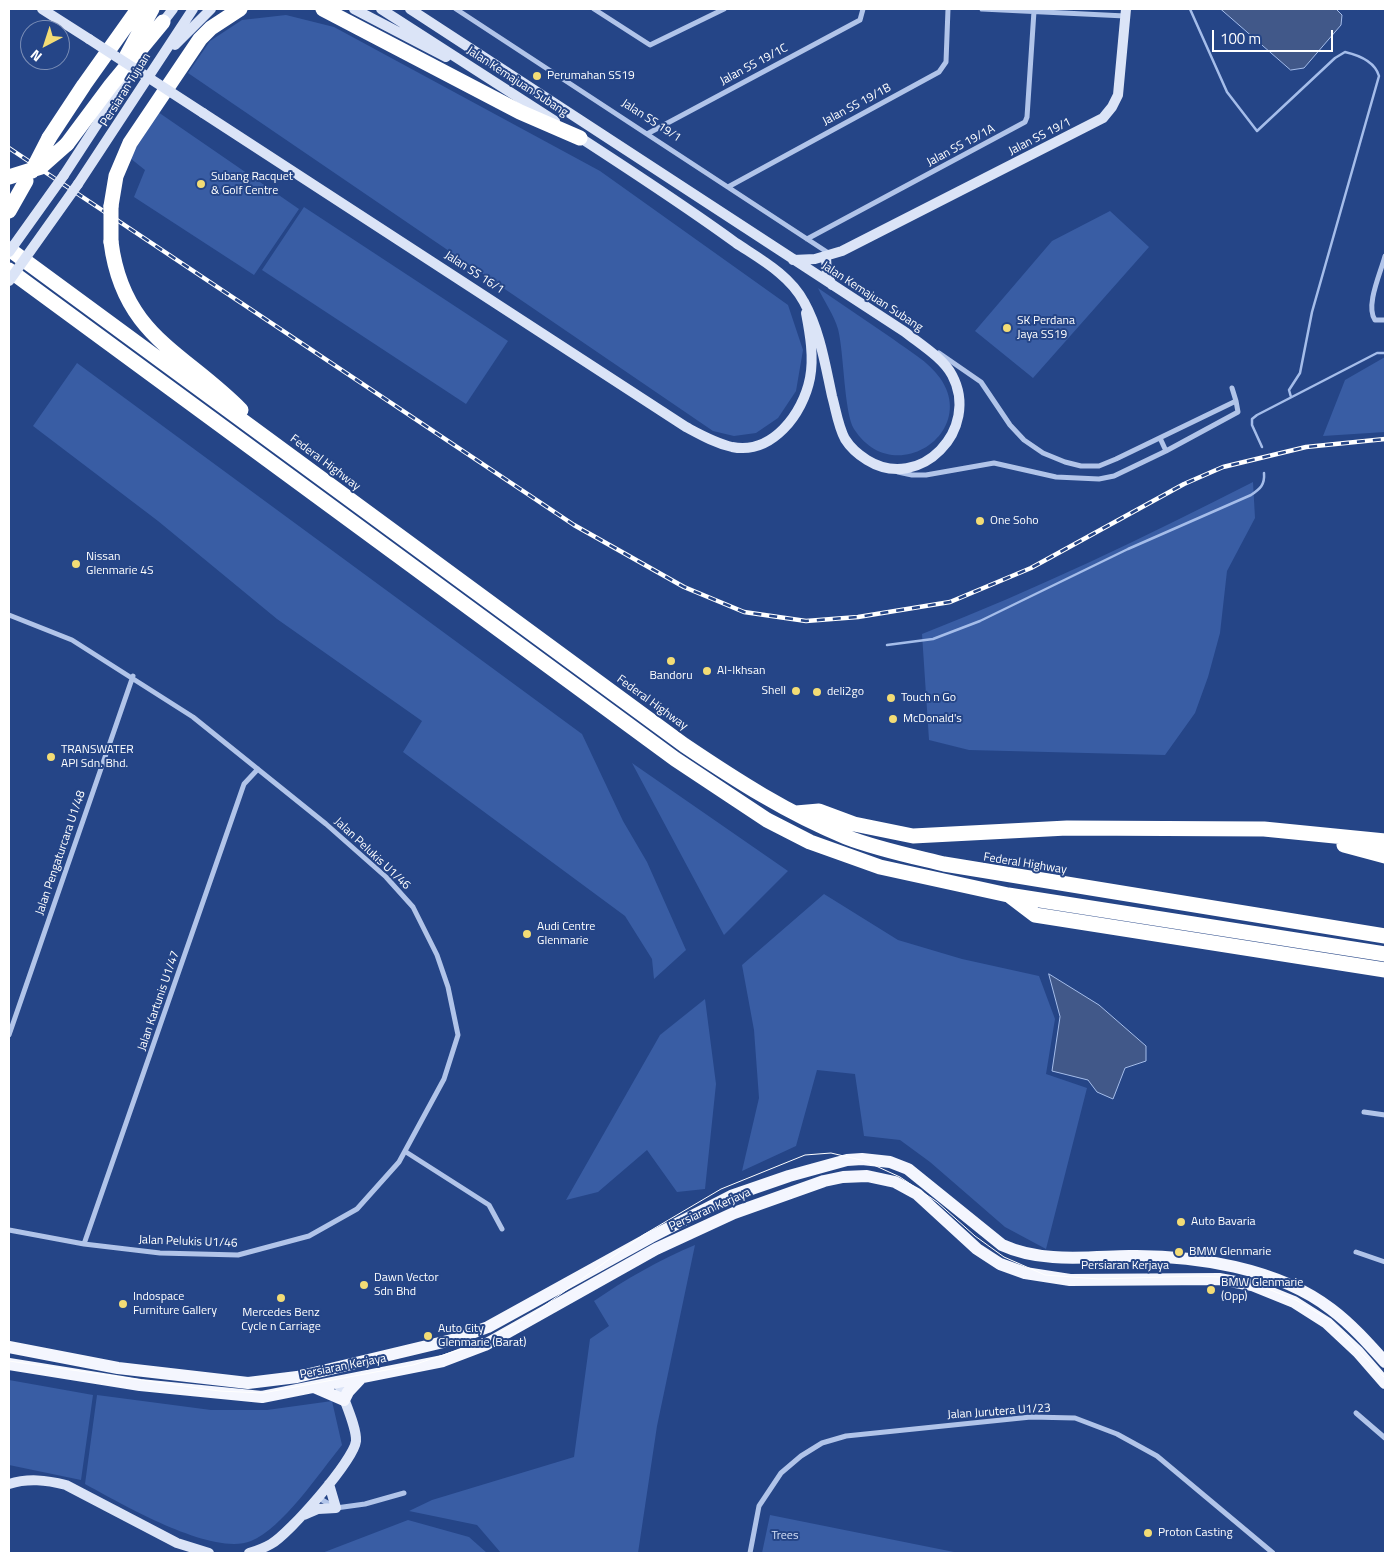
<!DOCTYPE html>
<style>
body{margin:0}
#map{position:relative;width:1394px;height:1562px;overflow:hidden;background:#254587;font-family:"Titillium Web",sans-serif}
canvas{display:block}
.frame{position:absolute;inset:0;border:10px solid #fff;pointer-events:none}
.north{position:absolute;left:20px;top:20px;width:50px;height:50px;box-sizing:border-box;background:#254587;border:1px solid #7c8fb7;border-radius:50%;rotate:220deg;font-size:14px;font-weight:700;line-height:20px;text-align:center;color:#fff}
.north::after{content:'';display:block;margin:auto;width:18px;height:22px;background:#f3dc75;clip-path:polygon(50% 0,100% 100%,50% 72%,0 100%)}
.scale{position:absolute;left:1212px;top:30px;width:121px;height:22px;box-sizing:border-box;border:2px solid #fff;border-top:0;padding-left:6px;font-size:15px;line-height:18px;white-space:nowrap;color:#fff;-webkit-text-stroke:4px #254587;paint-order:stroke}
</style>
<div id="map">
<canvas width="1394" height="1562"></canvas>
<div class="frame"></div>
<div class="north">N</div>
<div class="scale">100 m</div>
</div>
<script>
const g = document.querySelector('canvas').getContext('2d');
g.lineJoin = 'round';
function paint(path, color) { g.fillStyle = color; g.fill(path, 'evenodd'); }
function strokePath(path, color, width, dash) { g.strokeStyle = color; g.lineWidth = width; g.lineCap = dash ? 'butt' : 'round'; g.setLineDash(dash || []); g.stroke(path); }
function label(font, color, halo, rows, align = 'center') {
  g.font = font + ' "Titillium Web",sans-serif'; g.lineWidth = 4; g.setLineDash([]); g.textBaseline = 'middle'; g.strokeStyle = halo; g.fillStyle = color; for (const [text, x, y, turn = 0] of rows) {
    g.save(); g.translate(x, y); g.rotate((+turn || 0) * Math.PI / 180); g.textAlign = isNaN(turn) ? turn : align; if (halo) g.strokeText(text, 0, 0); g.fillText(text, 0, 0); g.restore();
  }
}
paint(new Path2D(`
 M286 15 334 27 600 171 788 305 803 350 796 391 778 418 756 433 734 436 713 431 188 73 210 41 242 20Z
 M158 112 299 209 254 275 134 197 145 170 130 158Z
 M304 207 508 341 466 404 262 270Z
 M1110 211 1149 247 1033 378 975 331 1052 241Z
 M818 288C843 305 868 322 893 339 909 351 928 361 940 378 979 433 893 490 854 429 844 413 844 352 838 329 834 315 824 301 818 288Z
 M1385 357V432L1323 436 1345 380Z
 M77 363 582 734 623 821 647 862 686 950 654 979 652 959 625 916 403 752 422 721 277 619 158 521 33 426Z
 M1253 482 1255 518 1227 571 1220 633 1208 677 1195 713 1165 755 969 750 929 740 922 634C1035 590 1145 537 1253 482Z
 M632 763 788 871 724 935Z
 M824 894 898 940 962 959 1039 976 1055 1019 1046 1074 1087 1088 1046 1249 1005 1227 930 1162 900 1140 864 1136 855 1074 817 1070 796 1146 742 1171 759 1098 754 1030 742 965Z
 M705 999 716 1084 705 1189 677 1192 647 1150 598 1192 566 1200 660 1035Z
 M695 1245 657 1426 638 1553H501L477 1525 409 1511 432 1500 574 1457 590 1339 609 1326 594 1301C626 1279 659 1260 695 1245Z
 M9 1380 93 1395 81 1480 9 1465Z
 M97 1395 211 1410H267L332 1401 342 1445C320 1472 282 1529 251 1541 212 1557 120 1503 85 1484Z
 M770 1515 959 1553H762Z
 M408 1520 469 1537 487 1553H322Z`), '#395da4');
const water = new Path2D(`
 M1221 9H1336L1342 15 1341 25 1304 68 1291 70Z
 M1049 974 1099 1005 1146 1046V1061L1125 1068 1113 1099 1097 1092 1088 1080 1052 1071 1060 1017Z`);
paint(water, '#415889');
strokePath(water, '#a5bdea', 1);
strokePath(new Path2D(`
 M1190 9 1227 92 1257 131 1335 58 1345 52C1358 55 1375 62 1379 76L1312 312 1300 373 1289 390 1291 397
 M1262 447 1252 425V419L1257 415 1377 353H1385
 M887 645 933 639 980 621 1128 549 1251 495C1260 489 1265 485 1264 473`), '#a5bdea', 2.5);
strokePath(new Path2D(`
 M456 9 830 254
 M594 9 650 45 724 9
 M982 9 1125 16
 M647 134 860 20 863 9
 M728 187 939 72 946 62 948 9
 M807 239 1025 122 1027 117 1034 11
 M1385 256C1381 272 1365 306 1375 320H1385
 M1232 388 1236 401
 M1160 438 1166 451
 M898 472 912 475H926L994 463 1056 477 1099 479 1114 476 1166 451 1238 412 1236 401 1116 459 1099 466H1081L1065 462 1043 453 1024 440 1010 425 981 382 939 353
 M9 615 72 640 193 717 326 824 386 877 413 907 437 955 448 987 458 1035 444 1079 399 1162 357 1209 309 1236 238 1255 160 1253 84 1244 9 1230
 M9 1035 133 676
 M1364 1112 1385 1115
 M406 1152 489 1205 502 1229
 M84 1244 244 784 258 769
 M1356 1252 1385 1262
 M1356 1413 1385 1438
 M317 1497 336 1508 365 1504 404 1493
 M750 1553 759 1506 781 1473 801 1456 822 1443 846 1436 1031 1417 1075 1418 1117 1434 1157 1456 1273 1553`), '#b1c4e9', 5);
strokePath(new Path2D(`
 M42 9 89 39
 M354 9 446 57
 M381 9 555 121
 M410 9 905 332C920 344 943 358 952 375 981 429 920 493 867 460 859 455 850 447 845 439 838 426 836 410 832 396 825 364 820 331 804 302 790 275 760 259 736 243 684 205 630 170 576 135
 M160 26 173 9
 M175 45 211 9
 M203 113 686 427C701 435 715 443 732 447 772 455 803 414 810 378 814 357 810 334 806 313
 M64 175 135 66
 M78 184 193 9
 M826 257 827 275 832 285
 M793 260 815 259 842 251 1103 118 1112 107 1118 95 1126 9
 M9 1484C28 1478 46 1480 66 1485L177 1543 209 1553
 M304 1515 318 1509 336 1508 329 1484
 M249 1553C256 1551 264 1548 271 1544 289 1534 354 1460 356 1441 357 1426 342 1397 338 1381`), '#dbe4f7', 10);
strokePath(new Path2D(`
 M9 1347 118 1368 248 1383 297 1377 456 1339 488 1327 651 1237 731 1196 789 1176 847 1160 862 1159 890 1162 908 1169 1002 1245C1041 1263 1086 1257 1129 1256 1194 1255 1278 1268 1331 1309 1351 1324 1368 1343 1385 1362
 M9 1364 140 1385 262 1397 443 1361 485 1345 656 1249 734 1213 824 1181 843 1177 867 1176 895 1182 917 1194 977 1249 1000 1264 1025 1273 1070 1280 1219 1279 1252 1285 1294 1302 1327 1323 1358 1352 1385 1383
 M314 1387 344 1400 348 1392 362 1377`), '#f4f6fe', 12);
strokePath(new Path2D(`
 M323 9 520 112 580 138
 M127 55 152 9
 M49 138 84 85 138 9
 M67 144 111 85 163 22
 M111 206 116 176 130 143 200 39 211 28 240 9
 M9 211 26 181
 M111 242C123 336 184 352 241 410
 M9 249 684 745C736 780 787 813 846 837 877 849 911 856 944 864L1385 936
 M9 270 675 759 767 820 810 842 880 867 1008 895 1385 954
 M796 813 819 811 854 824 913 836 1067 828 1264 829 1385 841
 M1344 845 1385 856
 M1010 896 1035 915 1385 970`), '#fff', 15);
strokePath(new Path2D(`
 M9 1361 219 1391 263 1393 413 1365 479 1343 530 1316 643 1235 721 1189 805 1155 831 1153 865 1161 900 1177 937 1202 975 1236 1004 1257 1045 1275 1099 1279 1197 1276 1240 1278 1296 1300 1330 1320 1385 1378`), '#fff', 1);
const rail = new Path2D(`
 M9 148 574 525 684 587 744 612 806 621 858 617 950 602 1031 568 1184 484 1223 467 1306 447 1385 439`);
strokePath(rail, '#fff', 4.5);
strokePath(rail, '#254587', 2.5, [8]);
strokePath(new Path2D(`
 M89 39 203 113
 M9 252 64 175
 M9 281 78 184`), '#dbe4f7', 10);
strokePath(new Path2D(`
 M32 171 49 138
 M9 177 41 167 67 144
 M111 206V242`), '#fff', 15);
for (const [x, y, r, color] of [
 [537,76,5,"#f3dc75"],
 [201,184,5,"#f3dc75"],
 [1007,328,5,"#f3dc75"],
 [980,521,5,"#f3dc75"],
 [76,564,5,"#f3dc75"],
 [671,661,5,"#f3dc75"],
 [707,671,5,"#f3dc75"],
 [796,691,5,"#f3dc75"],
 [817,692,5,"#f3dc75"],
 [891,698,5,"#f3dc75"],
 [893,719,5,"#f3dc75"],
 [51,757,5,"#f3dc75"],
 [527,934,5,"#f3dc75"],
 [1181,1222,5,"#f3dc75"],
 [1179,1252,5,"#f3dc75"],
 [364,1285,5,"#f3dc75"],
 [1211,1290,5,"#f3dc75"],
 [281,1298,5,"#f3dc75"],
 [123,1304,5,"#f3dc75"],
 [428,1336,5,"#f3dc75"],
 [1148,1533,5,"#f3dc75"]
]) { const dot = new Path2D(); dot.arc(x, y, r, 0, 2 * Math.PI); g.fillStyle = color; g.fill(dot); strokePath(dot, '#254587', 2); }
label('12px', '#fff', '#254587', [
 ["Jalan SS 19/1C",754,65,-28],
 ["Jalan Kemajuan Subang",517,82,33],
 ["Persiaran Tujuan",126,90,-58],
 ["Jalan SS 19/1B",857,105,-28],
 ["Jalan SS 19/1",651,121,33],
 ["Jalan SS 19/1",1040,137,-27],
 ["Jalan SS 19/1A",961,146,-28],
 ["Jalan SS 16/1",474,273,33],
 ["Jalan Kemajuan Subang",872,297,33],
 ["Federal Highway",325,463,37],
 ["Federal Highway",652,703,36],
 ["Jalan Pengaturcara U1/48",61,853,-71],
 ["Jalan Pelukis U1/46",372,854,43],
 ["Federal Highway",1025,864,9],
 ["Jalan Kartunis U1/47",159,1001,-71],
 ["Persiaran Kerjaya",710,1210,-24],
 ["Jalan Pelukis U1/46",188,1242,2],
 ["Persiaran Kerjaya",1125,1266],
 ["Persiaran Kerjaya",343,1367,-11],
 ["Jalan Jurutera U1/23",999,1412,-4]
]);
label('12px', '#fff', '#254587', [
 ["Perumahan SS19",547,76],
 ["Subang Racquet",211,177],
 ["& Golf Centre",211,191],
 ["SK Perdana",1017,321],
 ["Jaya SS19",1017,335],
 ["One Soho",990,521],
 ["Nissan",86,557],
 ["Glenmarie 4S",86,571],
 ["Al-Ikhsan",717,671],
 ["Bandoru",671,676,"center"],
 ["Shell",786,691,"right"],
 ["deli2go",827,692],
 ["Touch n Go",901,698],
 ["McDonald's",903,719],
 ["TRANSWATER",61,750],
 ["API Sdn. Bhd.",61,764],
 ["Audi Centre",537,927],
 ["Glenmarie",537,941],
 ["Auto Bavaria",1191,1222],
 ["BMW Glenmarie",1189,1252],
 ["Dawn Vector",374,1278],
 ["Sdn Bhd",374,1292],
 ["BMW Glenmarie",1221,1283],
 ["(Opp)",1221,1297],
 ["Indospace",133,1297],
 ["Furniture Gallery",133,1311],
 ["Mercedes Benz",281,1313,"center"],
 ["Cycle n Carriage",281,1327,"center"],
 ["Auto City",438,1329],
 ["Glenmarie (Barat)",438,1343],
 ["Proton Casting",1158,1533]
], 'left');
label('12px', '#d5e0f7', '#254587', [
 ["Trees",785,1536]
]);
</script>
